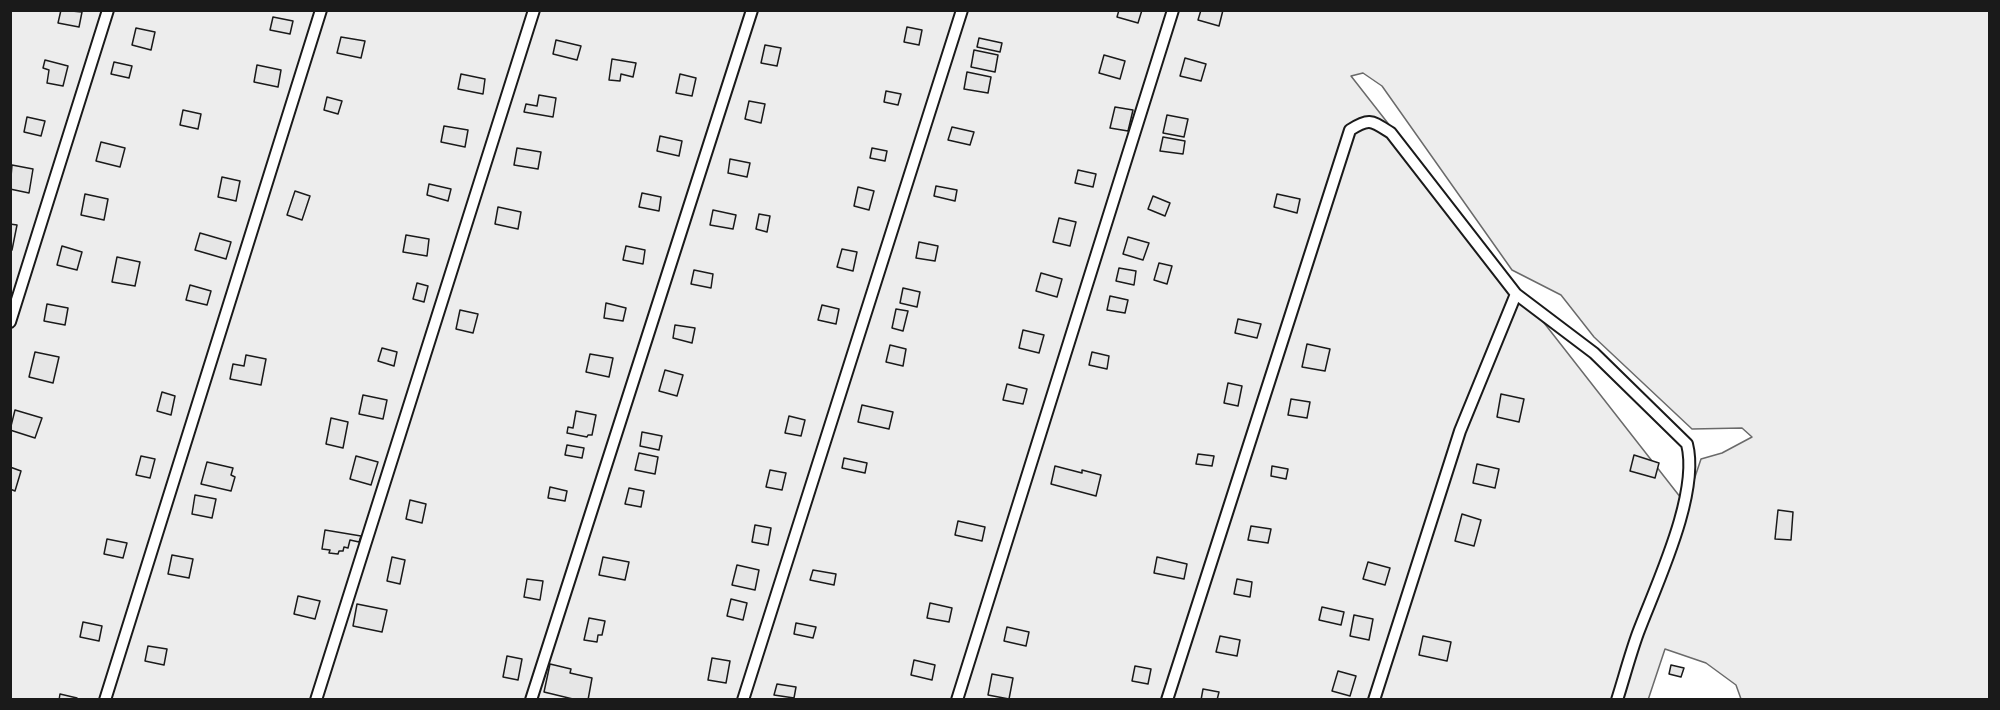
<!DOCTYPE html>
<style>
body{margin:0}
#map{position:relative;width:2000px;height:710px;overflow:hidden;background:#fff;font-family:Lora,serif}
canvas{display:block}
.frame{position:absolute;inset:0;border:12px solid #1a1a1a;pointer-events:none}
</style>
<div id="map">
<canvas width="2000" height="710"></canvas>
<div class="frame"></div>
</div>
<script>
const g = document.querySelector('canvas').getContext('2d');
g.lineJoin = 'round';
function paint(path, color) { g.fillStyle = color; g.fill(path, 'evenodd'); }
function strokePath(path, color, width, dash) { g.strokeStyle = color; g.lineWidth = width; g.lineCap = dash ? 'butt' : 'round'; g.setLineDash(dash || []); g.stroke(path); }
const built = new Path2D(`
 M10 11H1989V699H1741L1736 685 1706 663 1665 649 1648 700 11 699ZM1363 73 1382 86 1512 270 1561 295 1594 337 1692 429 1742 428 1752 437 1722 453 1701 459 1694 480 1688 507 1351 76Z`);
paint(built, '#ededed');
strokePath(built, '#6a6a6a', 1.5);
const building = new Path2D(`
 M61 10 82 12 79 27 58 23Z
 M1119 10H1142L1138 23 1117 17Z
 M1201 10H1223L1219 26 1198 20Z
 M273 17 293 21 290 34 270 30Z
 M907 27 922 30 919 45 904 42Z
 M136 28 155 32 151 50 132 45Z
 M341 37 365 41 361 58 337 53Z
 M979 38 1002 43 1000 52 977 47Z
 M556 40 581 46 577 60 553 54Z
 M765 45 781 48 777 66 761 63Z
 M974 50 998 55 995 72 971 67Z
 M1104 55 1125 61 1120 79 1099 73Z
 M1185 58 1206 64 1201 81 1180 76Z
 M612 59 636 63 633 77 621 74 620 81 609 80Z
 M45 60 68 66 63 86 47 83 49 70 43 68Z
 M114 62 132 66 129 78 111 74Z
 M257 65 281 70 278 87 254 82Z
 M967 72 991 77 988 93 964 89Z
 M461 74 485 79 483 94 458 89Z
 M680 74 696 78 692 96 676 93Z
 M886 91 901 94 898 105 884 102Z
 M539 95 556 98 553 117 524 112 526 104 537 106Z
 M327 97 342 101 338 114 324 110Z
 M749 101 765 104 761 123 745 119Z
 M1115 107 1133 110 1128 131 1110 128Z
 M183 110 201 114 198 129 180 125Z
 M1167 115 1188 119 1184 137 1163 133Z
 M27 117 45 121 41 136 24 132Z
 M444 126 468 130 465 147 441 142Z
 M952 127 974 132 970 145 948 140Z
 M660 136 682 141 679 156 657 151Z
 M1163 137 1185 141 1183 154 1160 151Z
 M101 142 125 148 120 167 96 161Z
 M517 148 541 152 538 169 514 165Z
 M872 148 887 151 885 161 870 158Z
 M730 159 750 163 747 177 728 173Z
 M12 165 33 169 29 193 10 189Z
 M1078 170 1096 174 1093 187 1075 183Z
 M222 177 240 181 236 201 218 197Z
 M429 184 451 189 448 201 427 195Z
 M936 186 957 190 955 201 934 196Z
 M858 187 874 191 869 210 854 206Z
 M295 191 310 196 302 220 287 215Z
 M642 193 661 197 659 211 639 207Z
 M85 194 108 199 104 220 81 215Z
 M1277 194 1300 199 1297 213 1274 207Z
 M1153 196 1170 203 1165 216 1148 209Z
 M498 207 521 212 518 229 495 224Z
 M713 210 736 215 733 229 710 225Z
 M759 214 770 216 767 232 756 229Z
 M1059 218 1076 222 1070 246 1053 242Z
 M10 224 17 225 12 250H10Z
 M200 233 231 242 226 259 195 250Z
 M406 235 429 239 427 256 403 252Z
 M1128 237 1149 243 1143 260 1123 254Z
 M919 242 938 246 935 261 916 258Z
 M62 246 82 252 77 270 57 265Z
 M626 246 645 250 643 264 623 260Z
 M842 249 857 252 853 271 837 267Z
 M117 257 140 262 135 286 112 282Z
 M1159 263 1172 266 1167 284 1154 280Z
 M1119 268 1136 271 1134 285 1116 281Z
 M694 270 713 274 711 288 691 284Z
 M1041 273 1062 279 1057 297 1036 291Z
 M417 283 428 286 424 302 413 299Z
 M190 285 211 291 207 305 186 300Z
 M903 288 920 292 917 307 900 303Z
 M1110 296 1128 300 1125 313 1107 310Z
 M606 303 626 308 623 321 604 318Z
 M47 304 68 308 65 325 44 321Z
 M822 305 839 309 836 324 818 320Z
 M896 309 908 311 903 331 892 328Z
 M460 310 478 314 473 333 456 329Z
 M1238 319 1261 324 1257 338 1235 333Z
 M675 325 695 328 692 343 673 338Z
 M1023 330 1044 335 1039 353 1019 348Z
 M1307 344 1330 349 1325 371 1302 367Z
 M890 345 906 349 903 366 886 362Z
 M382 348 397 352 394 366 378 361Z
 M35 352 59 357 53 383 29 377Z
 M1092 352 1109 356 1107 369 1089 365Z
 M590 354 613 358 609 377 586 372Z
 M246 355 266 359 261 385 230 379 233 364 244 366Z
 M665 370 683 375 677 396 659 391Z
 M1228 383 1242 386 1238 406 1224 403Z
 M1007 384 1027 389 1023 404 1003 400Z
 M162 392 175 396 171 415 157 411Z
 M1501 394 1524 399 1519 422 1497 417Z
 M363 395 387 400 383 419 359 414Z
 M1291 399 1310 402 1307 418 1288 415Z
 M862 405 893 412 889 429 858 422Z
 M15 410 42 418 35 438 10 430Z
 M576 411 596 415 592 435H588L587 437 567 433 568 427 573 428Z
 M789 416 805 420 801 436 785 433Z
 M331 418 348 422 343 448 326 444Z
 M642 432 662 436 659 450 640 446Z
 M567 445 584 448 582 458 565 455Z
 M639 453 658 457 655 474 635 470Z
 M1198 454 1214 456 1212 466 1196 464Z
 M1634 455 1659 463 1655 478 1630 471Z
 M141 456 155 459 150 478 136 475Z
 M356 456 378 462 371 485 350 479Z
 M844 458 867 463 865 473 842 468Z
 M207 462 233 468 231 475 235 477 231 491 201 484Z
 M1477 464 1499 469 1495 488 1473 483Z
 M1055 466 1082 473V470L1101 475 1096 496 1051 484Z
 M1272 466 1288 469 1286 479 1271 476Z
 M10 467 21 471 15 491 10 489Z
 M770 470 786 473 782 490 766 487Z
 M550 487 567 491 565 501 548 498Z
 M629 488 644 491 641 507 625 504Z
 M195 495 216 499 212 518 192 514Z
 M410 500 426 504 422 523 406 519Z
 M1778 510 1793 512 1791 540 1775 539Z
 M1462 514 1481 520 1474 546 1455 541Z
 M958 521 985 527 982 541 955 535Z
 M755 525 771 528 768 545 752 542Z
 M1251 526 1271 529 1268 543 1248 540Z
 M325 530 361 536 359 542 350 540 348 548 344 547 343 551H339L338 554 329 553 330 550 322 549Z
 M107 539 127 543 123 558 104 554Z
 M172 555 193 559 189 578 168 574Z
 M392 557 405 560 400 584 387 581Z
 M603 557 629 562 625 580 599 575Z
 M1157 557 1187 564 1184 579 1154 573Z
 M1368 562 1390 568 1385 585 1363 579Z
 M737 565 759 570 755 590 732 585Z
 M813 570 836 574 834 585 810 580Z
 M527 579 543 581 540 600 524 597Z
 M1237 579 1252 582 1250 597 1234 594Z
 M298 596 320 601 315 619 294 614Z
 M731 599 747 603 743 620 727 616Z
 M930 603 952 608 949 622 927 618Z
 M357 604 387 610 382 632 353 626Z
 M1322 607 1344 612 1341 625 1319 620Z
 M1354 615 1373 619 1369 640 1350 636Z
 M589 618 605 621 602 635H598L597 642 584 640Z
 M83 622 102 626 99 641 80 637Z
 M796 623 816 627 813 638 794 634Z
 M1007 627 1029 632 1026 646 1004 641Z
 M1220 636 1240 640 1237 656 1216 652Z
 M1423 636 1451 642 1447 661 1419 655Z
 M148 646 167 649 164 665 145 661Z
 M507 656 522 659 518 680 503 677Z
 M712 658 730 661 726 683 708 680Z
 M914 660 935 665 932 680 911 675Z
 M550 664 571 669 570 673 592 678 588 700H577L544 692Z
 M1671 665 1684 668 1681 677 1669 674Z
 M1135 666 1151 669 1148 684 1132 681Z
 M1338 671 1356 676 1350 696 1332 691Z
 M992 674 1013 678 1009 699 988 695Z
 M777 684 796 687 794 698 774 695Z
 M1203 689 1219 692 1217 700H1201Z
 M60 694 77 698V700H59Z`);
paint(building, '#e6e6e6');
strokePath(building, '#1a1a1a', 1.5);
const service = new Path2D(`
 M10 322 108 10
 M105 700 321 10
 M316 700 534 10
 M531 700 752 10
 M743 700 962 10
 M957 700 1173 10
 M1167 700 1350 130C1370 117 1372 121 1391 133L1516 294 1594 353 1687 444C1700 494 1656 585 1638 633 1630 655 1624 678 1617 700
 M1374 700 1460 431 1516 294`);
strokePath(service, '#1a1a1a', 14);
strokePath(service, '#fff', 10);
</script>
